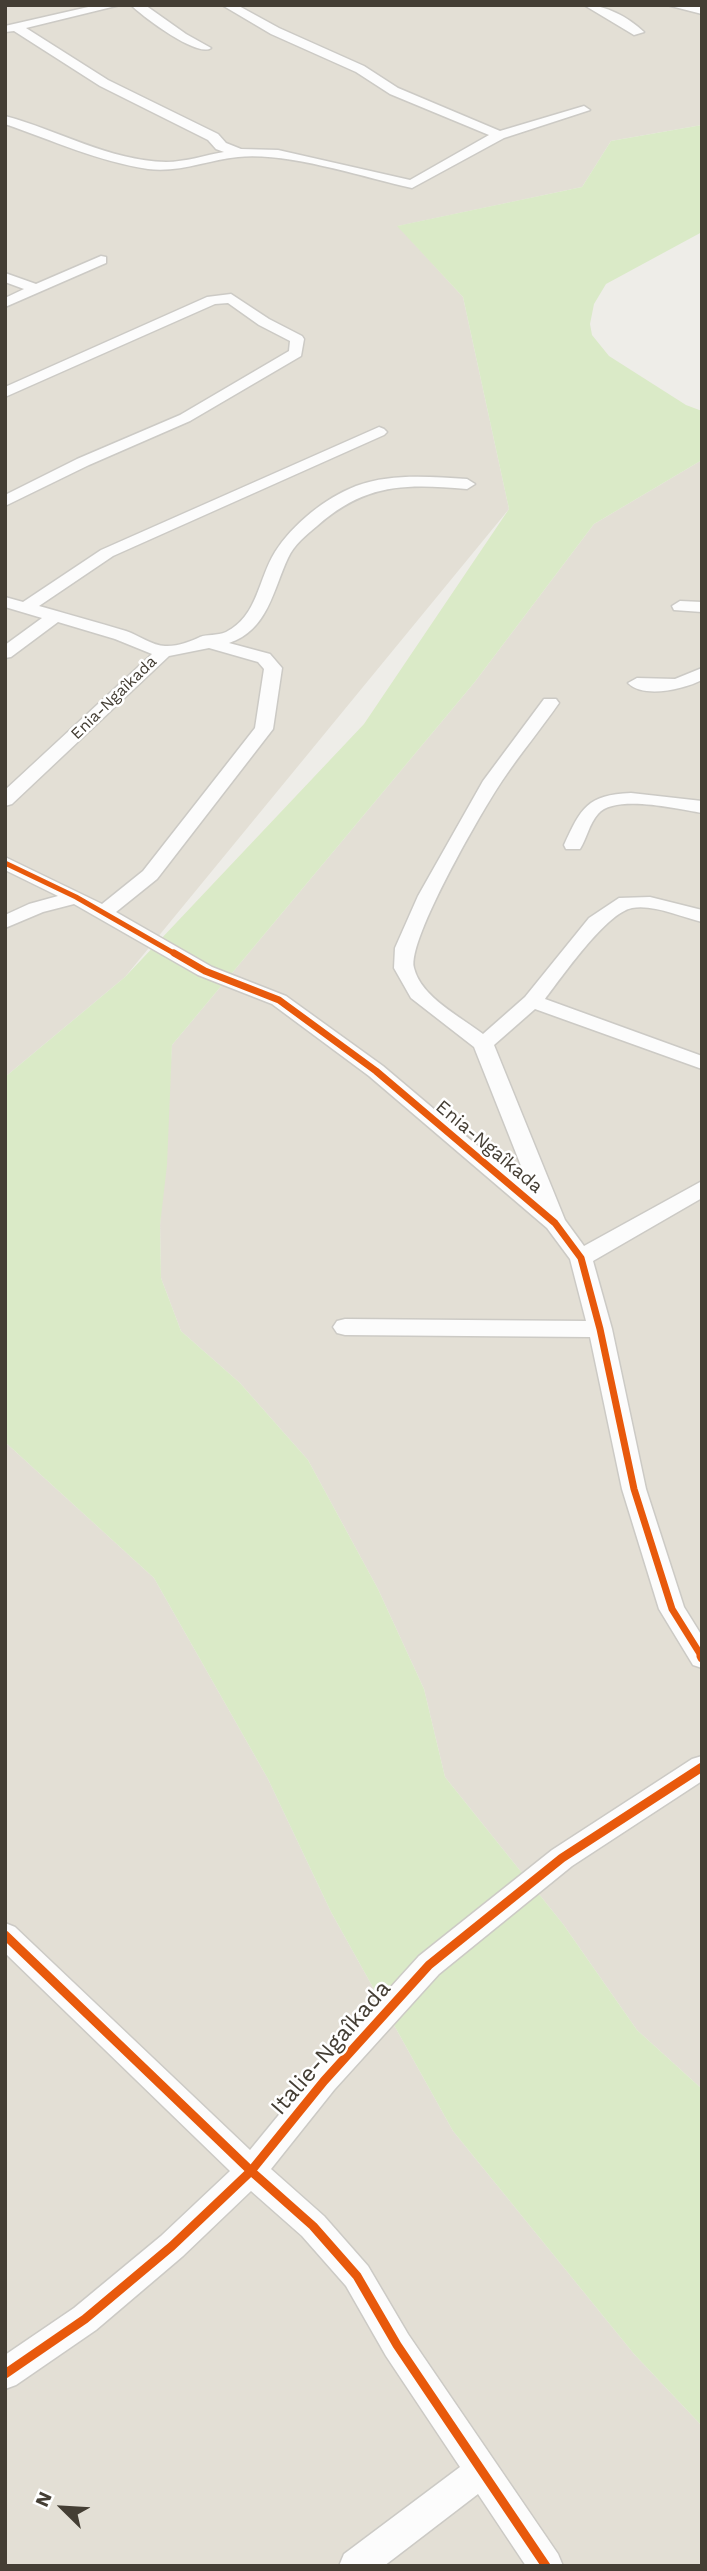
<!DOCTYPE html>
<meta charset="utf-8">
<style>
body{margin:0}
#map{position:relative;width:707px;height:2571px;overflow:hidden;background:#eeede8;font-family:"Work Sans",sans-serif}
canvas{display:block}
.frame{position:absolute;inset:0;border:7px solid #443e34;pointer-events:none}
.north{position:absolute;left:28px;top:2473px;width:70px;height:70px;-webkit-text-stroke:5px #fff;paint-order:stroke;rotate:294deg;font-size:19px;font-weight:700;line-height:28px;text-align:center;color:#443e34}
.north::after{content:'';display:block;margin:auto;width:24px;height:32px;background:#443e34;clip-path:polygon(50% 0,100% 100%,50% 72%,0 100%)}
</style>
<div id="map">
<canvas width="707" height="2571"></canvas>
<div class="frame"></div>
<div class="north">N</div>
</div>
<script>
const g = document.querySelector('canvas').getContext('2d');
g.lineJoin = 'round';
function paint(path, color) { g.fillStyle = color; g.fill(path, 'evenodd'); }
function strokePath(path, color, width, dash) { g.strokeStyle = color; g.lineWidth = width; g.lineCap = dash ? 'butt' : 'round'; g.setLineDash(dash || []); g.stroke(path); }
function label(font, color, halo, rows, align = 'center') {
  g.font = font + ' "Work Sans",sans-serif'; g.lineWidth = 5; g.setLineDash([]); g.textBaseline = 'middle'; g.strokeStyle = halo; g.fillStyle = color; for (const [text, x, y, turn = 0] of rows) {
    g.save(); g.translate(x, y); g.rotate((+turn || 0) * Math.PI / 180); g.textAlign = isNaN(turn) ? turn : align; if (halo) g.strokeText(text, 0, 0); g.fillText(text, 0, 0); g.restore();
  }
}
paint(new Path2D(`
 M5 5H702V125L611 141 582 187 398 226 463 297 509 509 125 977 5 1077Z
 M702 460V2089L637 2030 563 1924 445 1777 424 1689 378 1589 308 1460 240 1383 181 1331 161 1278 160 1225 172 1045 474 683 594 524Z
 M5 1442 154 1578 268 1779 331 1912 453 2131 634 2354 702 2426V2566H5Z`), '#e3dfd5');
paint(new Path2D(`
 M702 125V232L606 284 594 304 590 324 592 335 609 356 686 405 702 411V460L594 524 474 683 172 1045 167 1165 160 1225 161 1278 181 1331 240 1383 308 1460 378 1589 424 1689 445 1777 563 1924 637 2030 702 2089V2426L634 2354 453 2131 331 1912 268 1779 154 1578 5 1442V1077L125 977 364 724 509 509 463 297 397 226 582 187 611 141Z`), '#daeac7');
const minor = new Path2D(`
 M97 5H120L26 28 108 80 218 134 226 143 241 149 278 150 410 180 489 135 390 94 356 72 271 34 222 5H237L279 28 364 66 398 88 500 131 584 106 590 110 504 138 412 188C361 177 289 152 238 157 208 160 179 173 148 169 100 162 51 140 5 124V116C58 130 110 161 166 162 185 162 206 155 224 152L216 149 208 140 100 86 14 31 5 32V26Z
 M131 5H145L186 34 211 48C198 58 143 17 131 5Z
 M584 5C606 5 628 17 644 32L634 35Z
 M667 5 702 6V14Z
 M101 256 106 257V263L5 307V298L24 289 5 282V273L36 284Z
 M231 294 269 319 302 336 304 339 301 356 190 421 89 465 5 506V495L77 459 180 415 289 351 290 341 259 325 228 303 215 304 5 397V387L207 297Z
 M379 427 384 429 387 432 384 435 113 556 39 606C67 614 97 622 126 631 138 635 153 646 165 646 176 647 192 641 200 637 207 634 217 636 226 632 258 616 258 579 275 552 293 524 325 498 356 486 392 473 430 477 467 479L475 484 467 489C405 484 366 483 317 526 306 535 294 545 288 558 273 590 268 630 229 643L270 654 282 668 273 729 157 879 116 912 212 967 286 996 383 1066 531 1191 474 1047 411 998 394 968 395 948 418 896 483 781 544 699H556L559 703C541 729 520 754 502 781 483 809 407 940 414 968 421 997 461 1017 483 1034L525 997 589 918 619 898 650 897 702 910V922C681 917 653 904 632 908 606 913 562 977 545 999L702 1056V1069L535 1009 494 1045 565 1220 584 1246 702 1181V1198L593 1261 612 1329 646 1489 684 1607 702 1636V1668L693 1665 659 1609 622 1489 590 1337 345 1335 337 1333 333 1327 337 1321 345 1319 586 1321 570 1259 547 1228 369 1076 272 1004 198 975 74 904 43 912 5 928V915L29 904 58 896 5 870V857L102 904 143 871 255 728 264 669 258 662 209 648 169 656 12 804 5 806V790L152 654 115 639 58 622 11 657 5 658V645L42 618 5 607V597L23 602 101 550Z
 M680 601 702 602V612L674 610 672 606Z
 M702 668V680C684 689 644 699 628 683L637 678 675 679Z
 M631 793 702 801V813C678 809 615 794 598 814 589 824 587 838 580 849H566L564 845C581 808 587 795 631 793Z
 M702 1756V1781L572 1866 439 1974 334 2090 271 2169 324 2216 368 2266 408 2334 558 2554 563 2566H526L478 2494 384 2566H339L344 2554 460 2467 386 2356 346 2286 302 2236 251 2191 183 2256 96 2330 16 2385 5 2389V2355L74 2308 161 2236 230 2171 5 1953V1923L15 1927 250 2150 314 2072 419 1956 552 1850 692 1759Z`);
strokePath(minor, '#cccac5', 3);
paint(minor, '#fcfcfc');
strokePath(new Path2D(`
 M5 863 76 897 177 955`), '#e8590c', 5);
strokePath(new Path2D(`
 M174 953 205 971 279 1000 376 1071 555 1223 581 1258 600 1329 634 1489 672 1609 702 1657`), '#e8590c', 7);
strokePath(new Path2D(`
 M701 1656 702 1658
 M5 1935 251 2171 313 2226 357 2276 397 2345 546 2566
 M5 2374 85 2319 172 2246 251 2171 324 2081 429 1965 562 1858 702 1767`), '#e8590c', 9);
label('16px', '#443e34', '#fff', [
 ["Enia-Ngaîkada",114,698,-44]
]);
label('19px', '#443e34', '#fff', [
 ["Enia-Ngaîkada",489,1147,40]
]);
label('23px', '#443e34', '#fff', [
 ["Italie-Ngaîkada",331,2048,-49]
]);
</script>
